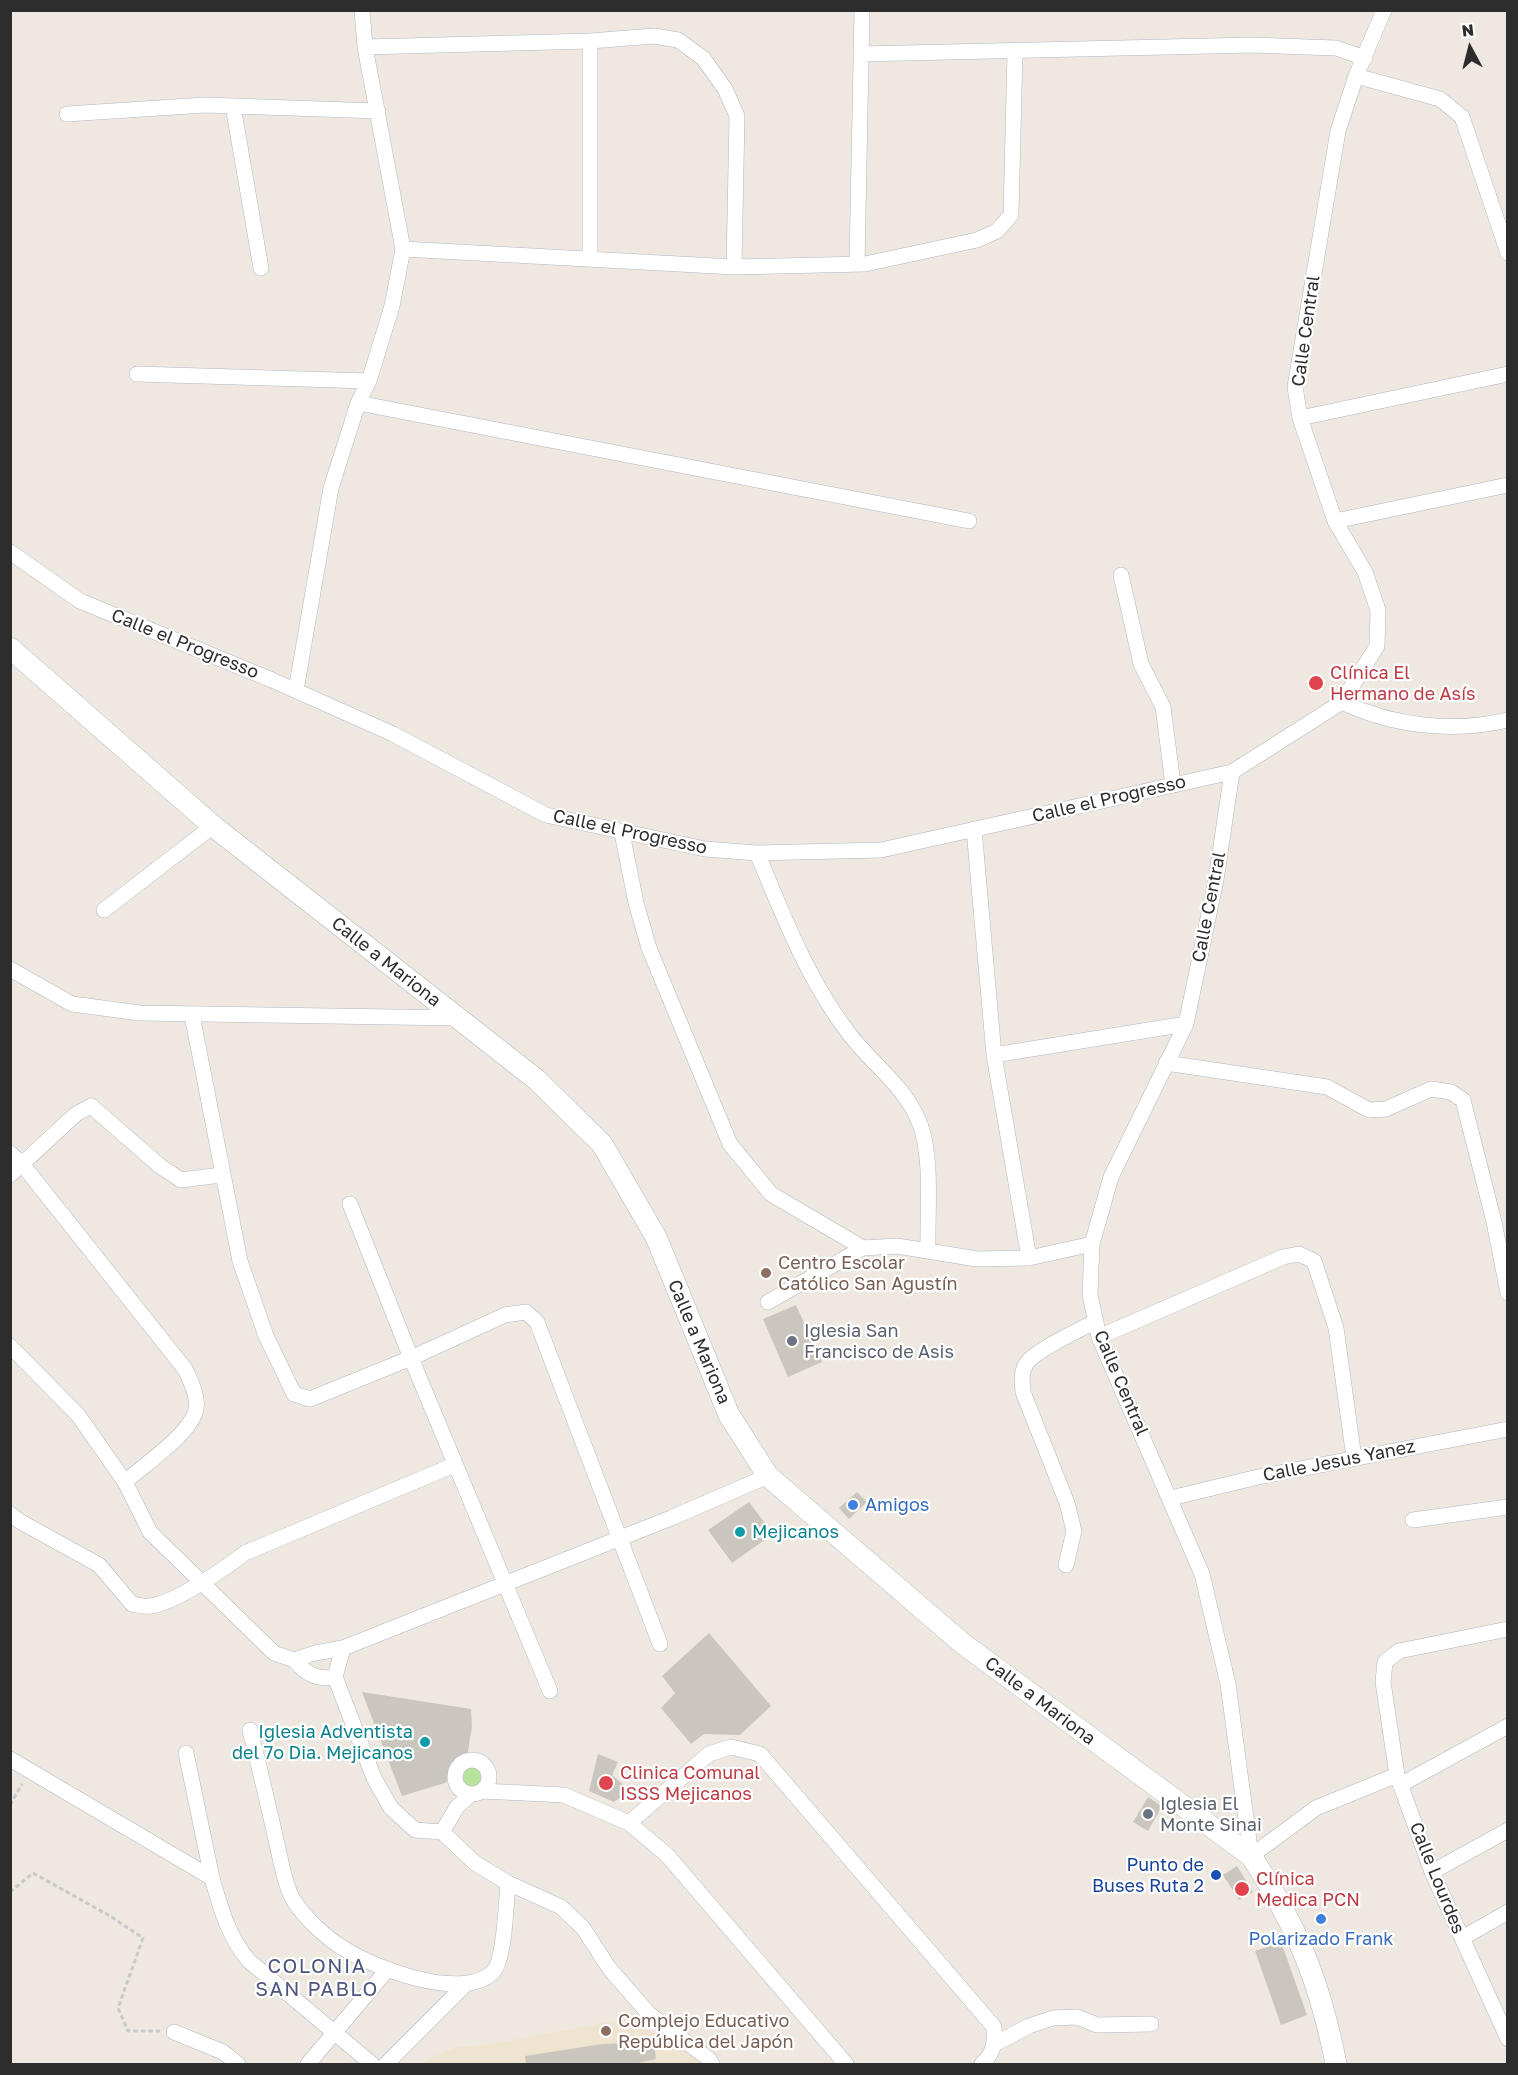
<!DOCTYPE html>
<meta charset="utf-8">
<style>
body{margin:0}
#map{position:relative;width:1518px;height:2075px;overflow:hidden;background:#eee8e0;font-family:"Golos Text",sans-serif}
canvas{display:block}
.frame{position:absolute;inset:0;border:12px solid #2d2d2d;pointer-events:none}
.north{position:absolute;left:1440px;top:18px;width:60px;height:60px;-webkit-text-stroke:4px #fff;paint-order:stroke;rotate:353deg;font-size:16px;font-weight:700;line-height:24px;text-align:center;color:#2d2d2d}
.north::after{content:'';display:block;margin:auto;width:21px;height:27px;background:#2d2d2d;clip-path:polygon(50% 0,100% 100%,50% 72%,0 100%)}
</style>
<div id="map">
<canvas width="1518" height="2075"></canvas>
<div class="frame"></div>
<div class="north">N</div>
</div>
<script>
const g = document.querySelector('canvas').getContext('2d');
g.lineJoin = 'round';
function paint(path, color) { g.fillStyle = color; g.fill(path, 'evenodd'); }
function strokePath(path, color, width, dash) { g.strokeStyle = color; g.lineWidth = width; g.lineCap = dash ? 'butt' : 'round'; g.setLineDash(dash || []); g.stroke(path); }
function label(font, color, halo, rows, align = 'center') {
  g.font = font + ' "Golos Text",sans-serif'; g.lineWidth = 4.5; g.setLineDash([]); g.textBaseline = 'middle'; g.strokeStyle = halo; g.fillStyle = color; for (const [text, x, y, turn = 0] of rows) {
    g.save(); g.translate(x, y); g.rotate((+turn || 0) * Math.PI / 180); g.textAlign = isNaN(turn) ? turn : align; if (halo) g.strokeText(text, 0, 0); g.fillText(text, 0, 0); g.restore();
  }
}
paint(new Path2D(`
 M629 2018 700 2061 701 2064H424L430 2058 458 2047 492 2044Z`), '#efe4d0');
paint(new Path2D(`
 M460 1776a12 12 0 1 1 24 0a12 12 0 1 1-24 0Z`), '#b6e49d');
paint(new Path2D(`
 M796 1305 822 1362 788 1377 763 1319Z
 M857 1492 867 1502 849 1519 839 1508Z
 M749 1502 773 1534 732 1563 708 1530Z
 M709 1633 771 1706 740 1735 704 1734 691 1744 661 1708 675 1693 662 1676Z
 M362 1692 471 1709 472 1726 467 1758 445 1783 402 1796Z
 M598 1754 618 1762 612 1775 631 1791 614 1802 589 1791Z
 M1148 1797 1162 1806 1148 1831 1133 1822Z
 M1237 1866 1253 1892 1239 1900 1223 1875Z
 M1281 1942 1307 2015 1281 2025 1255 1951Z
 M654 2042 656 2059 634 2064H526L525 2056 602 2044 627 2043V2049Z`), '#cac6be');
const street = new Path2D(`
 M362 10 365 47
 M1384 10 1356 76 1338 131 1295 387 1300 418 1335 521 1365 572 1378 610 1377 646 1342 702 1232 772 1216 880 1186 1024 1111 1177 1092 1244 1090 1295 1099 1337 1202 1574 1228 1684 1251 1856 1316 1808 1397 1775
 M861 54 1252 45 1336 48 1365 58
 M1356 76 1440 99 1462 117 1508 253
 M233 106 261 268
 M67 114 205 105 378 111
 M403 249 365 47 590 41 654 36 678 40 703 58 725 89 737 116 734 267
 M590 259V41
 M857 263 862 10
 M137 374 369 381 358 403
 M369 381 392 306 403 249 734 267 865 264 977 240 997 231 1011 215 1015 51
 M1300 418 1508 374
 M1335 521 1508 485
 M10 552 80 601 272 680 393 734 546 815 705 849 757 853 881 850 1232 772
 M1121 575 1141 664 1163 707 1173 784
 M296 690 331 488 358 403 969 521
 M1342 702C1392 726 1453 733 1508 720
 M974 829 994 1055
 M622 833 636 903 649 948 730 1144 771 1194 863 1248
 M757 853C783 915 808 981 850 1035 874 1066 906 1087 920 1124 933 1159 927 1214 928 1251
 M104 910 213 826
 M10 969 72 1004 140 1013 456 1018
 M192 1015 240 1261 266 1336 294 1394 310 1399 411 1358 505 1315 526 1312 537 1322 660 1644
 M1166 1063 1327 1087 1369 1110 1386 1109 1431 1089 1451 1092 1463 1100 1494 1222 1508 1293
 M10 1153 22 1164 185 1369C191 1382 200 1399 195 1413 187 1436 144 1465 125 1482
 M10 1175 76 1114 91 1106 160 1166 181 1180 221 1175
 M350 1204 411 1358 550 1691
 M1029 1258 994 1055 1186 1024
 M768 1302 863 1248 897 1246 977 1259 1029 1258 1092 1244
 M1099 1337 1283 1257 1299 1254 1314 1261 1336 1328 1354 1458
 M10 1346 78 1415 125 1482 150 1532 274 1653 294 1660 315 1653 343 1648 671 1518 768 1476
 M1171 1498 1258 1477 1508 1429
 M10 1514 21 1522 99 1565 132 1604C138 1605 145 1607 151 1606 177 1602 224 1569 245 1553L454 1465
 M1413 1520 1508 1507
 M1066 1565 1074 1531 1067 1503 1023 1392C1022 1382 1021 1373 1026 1364 1035 1350 1080 1330 1096 1321
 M1508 1629 1399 1651 1385 1662 1383 1682 1397 1775 1432 1872 1508 2039
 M343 1648 335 1677 374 1778 391 1808 415 1830 442 1832 475 1863 508 1883 561 1907 583 1928 609 1968 649 2014 709 2059 712 2064
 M294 1660C306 1674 317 1680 335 1677
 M250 1730C259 1767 268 1803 276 1840 281 1860 284 1884 294 1901 306 1919 325 1937 343 1948 374 1968 462 2002 493 1972 505 1960 506 1902 508 1883
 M186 1753 212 1878
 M10 1759 212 1878C221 1909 228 1936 249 1961L372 2064
 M455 1777a17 17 0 1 1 34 0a17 17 0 1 1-34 0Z
 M1400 1785 1508 1726
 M482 1791 564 1795 629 1823 667 1855 846 2064
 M629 1823 709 1754 731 1747 760 1754 994 2027C995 2043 994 2053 982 2064
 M442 1832 457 1807 471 1794
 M1432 1872 1508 1830
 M1462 1938 1508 1912
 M174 2032 223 2052 238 2064
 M995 2044 1029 2026 1053 2018 1077 2017 1097 2025 1151 2024
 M308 2064 388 1969
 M386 2064 465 1985`);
const secondary = new Path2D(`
 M10 648 213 826 537 1080 602 1144 656 1237 729 1415 768 1476 962 1643 1251 1856C1297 1926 1320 1982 1336 2064`);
strokePath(street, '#b3b6c0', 16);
strokePath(secondary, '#b3b6c0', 22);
strokePath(new Path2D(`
 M10 1805 22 1784
 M10 1892 33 1873 110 1916 143 1938 118 2008 128 2031H160`), '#c8c8c8', 3, [4.5, 3]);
strokePath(street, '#fff', 15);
strokePath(secondary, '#fff', 21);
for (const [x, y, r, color] of [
 [1316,683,8,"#e0444e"],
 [766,1273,6,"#8d6e63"],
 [792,1341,6,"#6b7280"],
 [853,1505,6,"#3f7fe0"],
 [740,1532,6,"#0f9aa8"],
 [425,1742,6,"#0f9aa8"],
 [606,1783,8,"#e0444e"],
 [1148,1814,6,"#6b7280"],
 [1216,1875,6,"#1a4fb4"],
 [1242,1889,8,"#e0444e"],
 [1321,1919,6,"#3f7fe0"],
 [606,2031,6,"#8d6e63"]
]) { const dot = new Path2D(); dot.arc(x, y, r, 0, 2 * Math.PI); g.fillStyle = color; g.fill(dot); strokePath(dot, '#fff', 2); }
label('18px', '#2d2d2d', '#fff', [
 ["Calle Central",1306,331,-82],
 ["Calle el Progresso",185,644,22],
 ["Calle el Progresso",1109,799,-13],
 ["Calle el Progresso",630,832,12],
 ["Calle Central",1209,907,-79],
 ["Calle a Mariona",386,962,38],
 ["Calle a Mariona",699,1342,67],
 ["Calle Central",1121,1383,67],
 ["Calle Jesus Yanez",1339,1461,-11],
 ["Calle a Mariona",1040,1701,37],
 ["Calle Lourdes",1437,1878,68]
]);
label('18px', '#be3a42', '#fff', [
 ["Clínica El",1330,673],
 ["Hermano de Asís",1330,694],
 ["Clinica Comunal",620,1773],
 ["ISSS Mejicanos",620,1794],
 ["Clínica",1256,1879],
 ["Medica PCN",1256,1900]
], 'left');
label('18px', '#785e54', '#fff', [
 ["Centro Escolar",778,1263],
 ["Católico San Agustín",778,1284],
 ["Complejo Educativo",618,2021],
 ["República del Japón",618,2042]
], 'left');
label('18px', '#5b616d', '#fff', [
 ["Iglesia San",804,1331],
 ["Francisco de Asis",804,1352],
 ["Iglesia El",1160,1804],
 ["Monte Sinai",1160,1825]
], 'left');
label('18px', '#366cbe', '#fff', [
 ["Amigos",865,1505],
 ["Polarizado Frank",1321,1939,"center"]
], 'left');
label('18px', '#0d838f', '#fff', [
 ["Mejicanos",752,1532],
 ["Iglesia Adventista",413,1732,"right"],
 ["del 7o Dia. Mejicanos",413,1753,"right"]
], 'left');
label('18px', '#164399', '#fff', [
 ["Punto de",1204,1865],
 ["Buses Ruta 2",1204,1886]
], 'right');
g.letterSpacing = '1.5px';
label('20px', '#4c567f', '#fff', [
 ["COLONIA",317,1967],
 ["SAN PABLO",317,1990]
]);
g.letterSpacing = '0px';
</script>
